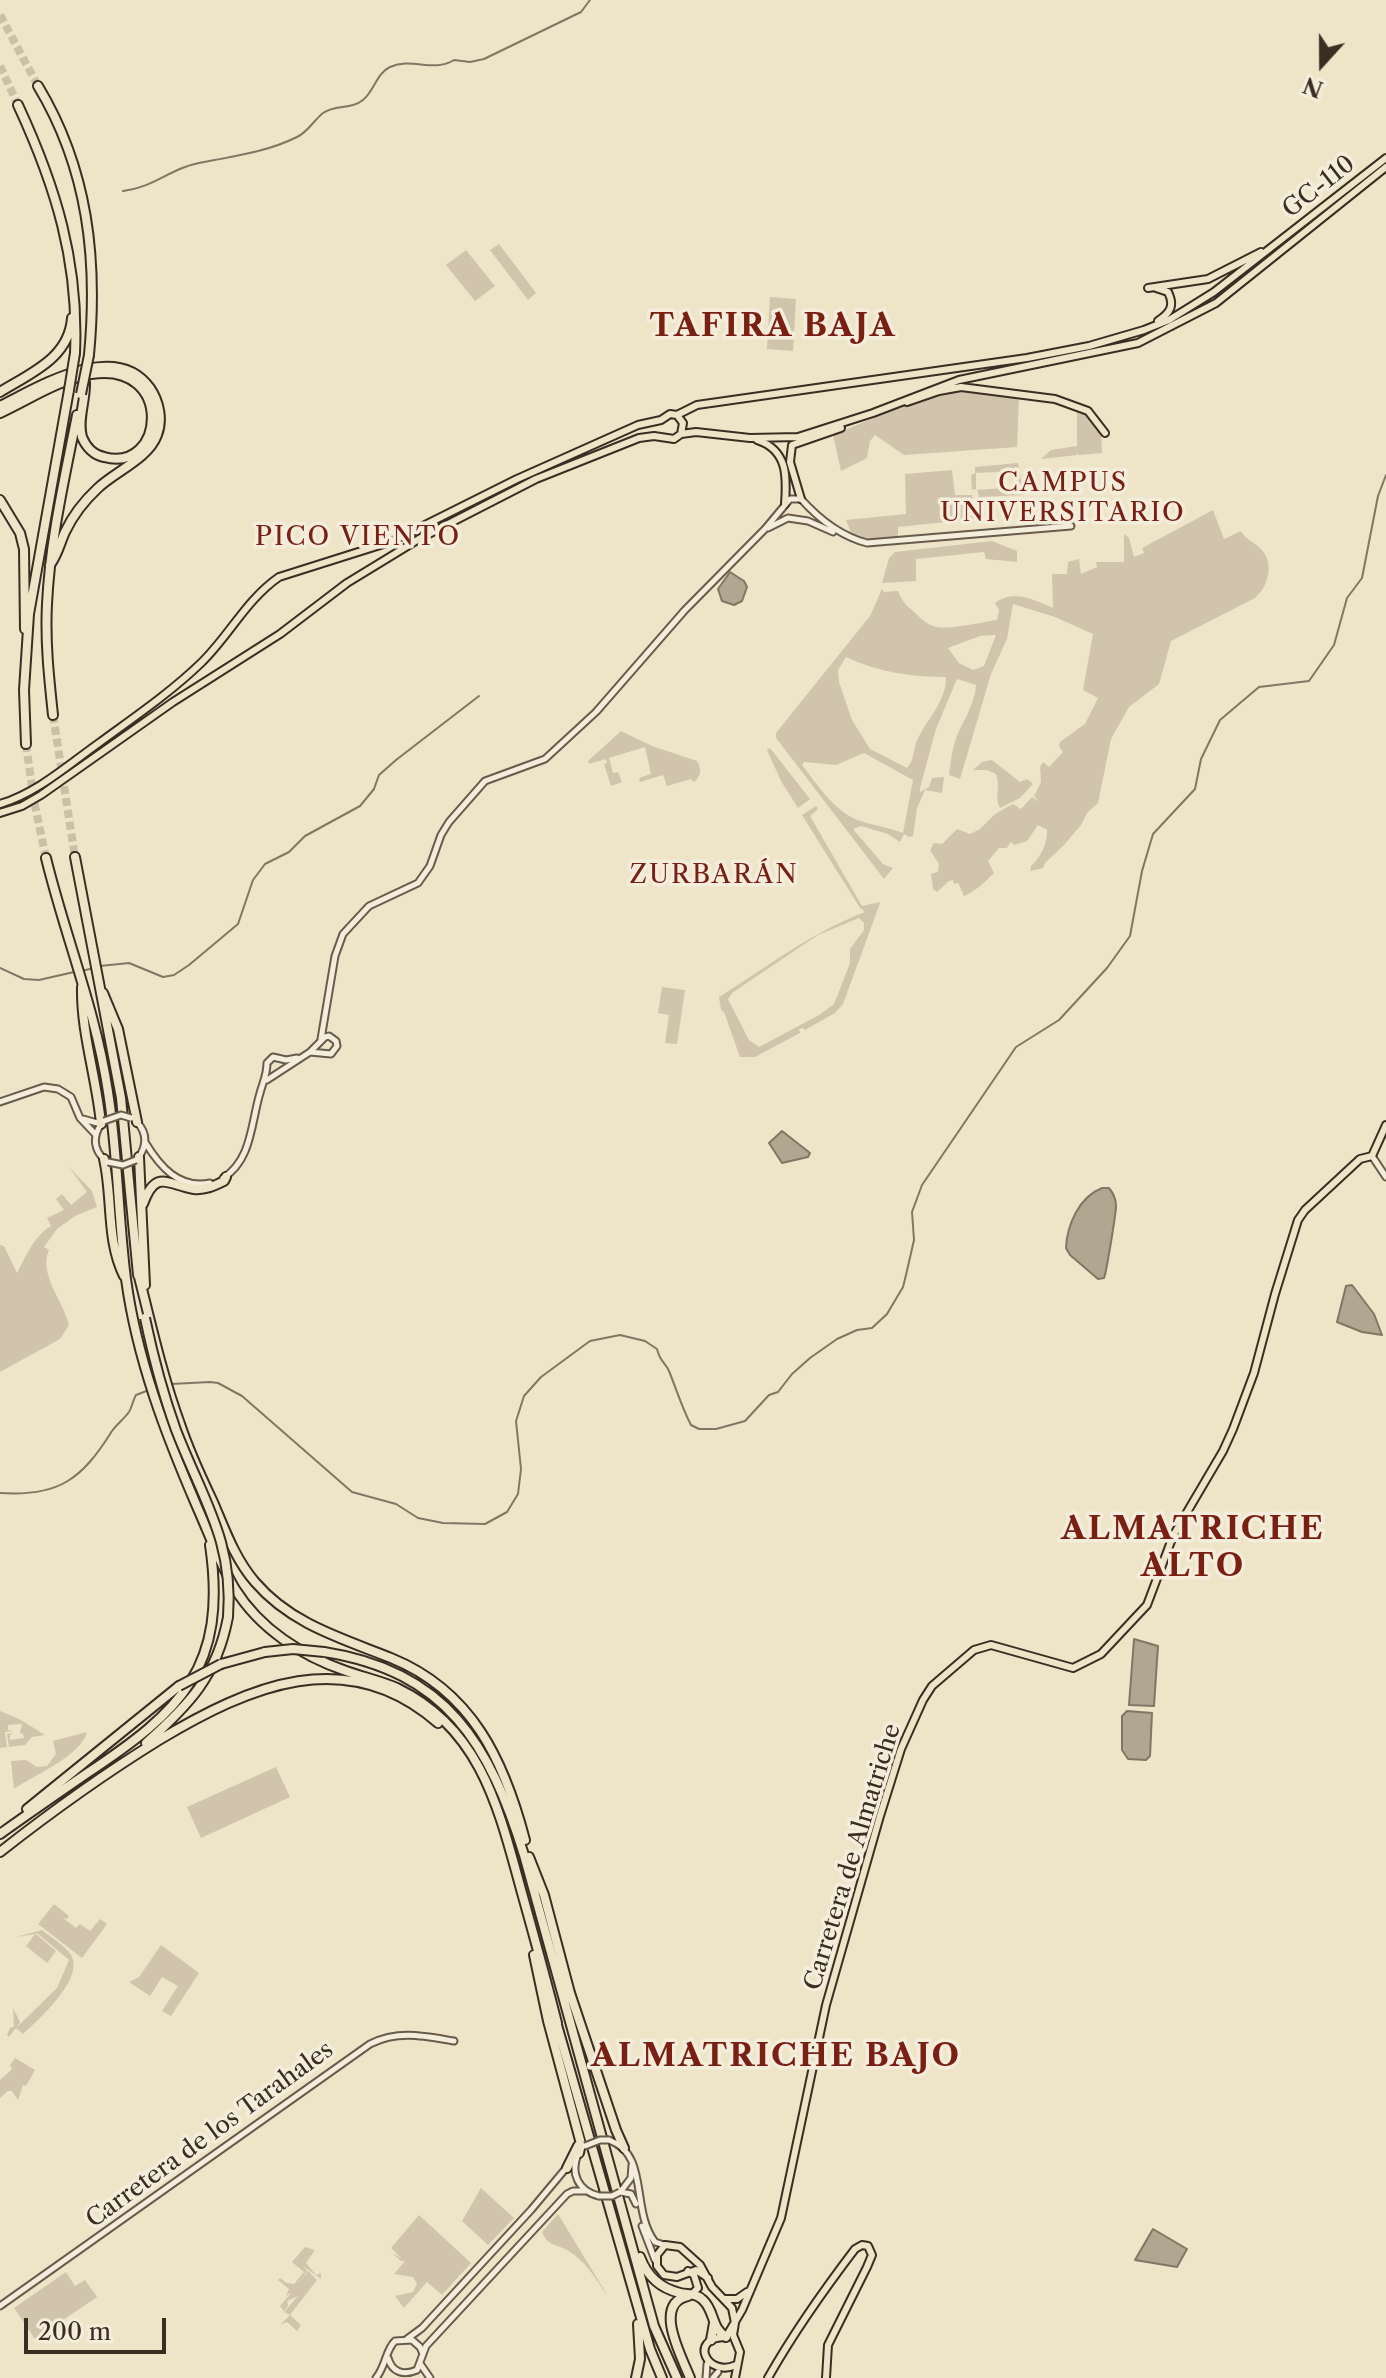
<!DOCTYPE html>
<meta charset="utf-8">
<style>
body{margin:0}
#map{position:relative;width:1386px;height:2378px;overflow:hidden;background:#eee4c8;font-family:"Libre Caslon Text",serif}
canvas{display:block}
.north{position:absolute;left:1282px;top:24px;width:80px;height:80px;-webkit-text-stroke:6px #f4eddb;paint-order:stroke;rotate:201deg;font-size:22px;font-weight:700;line-height:32px;text-align:center;color:#3c2d22}
.north::after{content:'';display:block;margin:auto;width:28px;height:36px;background:#3c2d22;clip-path:polygon(50% 0,100% 100%,50% 72%,0 100%)}
.scale{position:absolute;left:24px;top:2318px;width:142px;height:36px;box-sizing:border-box;border:4px solid #3c2d22;border-top:0;padding-left:10px;font-size:24px;line-height:28px;white-space:nowrap;color:#3c2d22;-webkit-text-stroke:6px #f4eddb;paint-order:stroke}
</style>
<div id="map">
<canvas width="1386" height="2378"></canvas>
<div class="north">N</div>
<div class="scale">200 m</div>
</div>
<script>
const g = document.querySelector('canvas').getContext('2d');
g.lineJoin = 'round';
function paint(path, color) { g.fillStyle = color; g.fill(path, 'evenodd'); }
function strokePath(path, color, width, dash) { g.strokeStyle = color; g.lineWidth = width; g.lineCap = dash ? 'butt' : 'round'; g.setLineDash(dash || []); g.stroke(path); }
function label(font, color, halo, rows, align = 'center') {
  g.font = font + ' "Libre Caslon Text",serif'; g.lineWidth = 7; g.setLineDash([]); g.textBaseline = 'middle'; g.strokeStyle = halo; g.fillStyle = color; for (const [text, x, y, turn = 0] of rows) {
    g.save(); g.translate(x, y); g.rotate((+turn || 0) * Math.PI / 180); g.textAlign = isNaN(turn) ? turn : align; if (halo) g.strokeText(text, 0, 0); g.fillText(text, 0, 0); g.restore();
  }
}
paint(new Path2D(`
 M499 244 536 293 528 300 490 250Z
 M466 250 495 286 475 301 446 265Z
 M770 297 796 299 793 351 767 349Z
 M956 389 1019 397 1017 447 904 455 875 435 870 441 867 458 841 471 833 435 900 407Z
 M1077 410C1100 418 1102 431 1102 453L1078 455V451L1077 455 1041 459 1051 450 1077 446Z
 M1018 463 1024 495 979 497 977 490 1019 487 1017 471 976 473V489L972 490 971 475 975 473V467Z
 M952 470 955 495H972L975 519 898 527V539H868L851 533 846 520 906 514 905 474Z
 M1213 510 1224 539 1241 531C1246 540 1254 542 1261 549 1275 563 1268 587 1255 598L1171 641 1159 684 1129 707 1111 739 1098 803 1087 813 1081 825 1064 845 1045 863 1043 868 1030 871 1031 866C1040 858 1048 843 1047 830L1038 825 1027 841 1015 845 1010 842 1007 848H999L988 861 994 873C985 882 977 890 964 896L958 883 954 884 953 880 949 881 937 892 933 889 931 874 938 872 939 864 930 850 934 843 942 844 957 829 970 834 980 829 995 814 1013 804 1021 809 1032 797 1039 802 1034 796 1041 782 1040 767 1043 762 1049 767 1063 752 1059 746 1060 742 1085 724 1098 698 1083 690 1093 634 1055 617 1013 604 1007 639 991 674 960 779 949 775C951 762 952 748 957 736 964 719 975 704 976 685L957 679 936 729 920 788V792L929 787 932 778 944 777 942 793 925 790 917 808 913 836 909 837 904 834 900 842 888 834 861 826 853 829 883 864 893 868 884 879 776 738V733L870 616 882 589 884 592 898 591C902 601 906 605 913 611 919 616 924 623 933 626 947 631 982 622 997 620L999 610 995 603C1015 589 1034 600 1053 608L1052 574H1067L1068 562 1079 559 1081 574 1097 567 1096 562H1124V534L1129 538 1134 557 1144 553 1142 548ZM996 635 984 666 973 670 959 663 948 648 980 636ZM846 657C878 672 911 677 946 677 946 704 925 720 916 743 913 753 914 760 907 768L870 749 852 720 839 682 838 670ZM864 753 913 780 903 833C888 827 870 825 855 819 832 808 817 784 802 765L804 762 836 765Z
 M992 541 1017 551V562L986 559 984 552 916 559V581L882 583 889 558 895 552Z
 M621 731 652 746 697 761C702 769 701 776 694 782L691 779 667 786 663 775 640 782 639 778 651 774 645 747 609 758 613 773 618 772 622 782 611 786 604 764 607 763 606 759 589 764 588 761Z
 M770 748 810 799 798 808 781 781 767 750Z
 M992 760 1020 782 1027 779 1033 784 1020 798 1000 808C994 798 1001 786 996 774L987 770H973L982 762Z
 M816 806 818 809 810 816 862 906 880 902 879 906 843 1004 835 1013 805 1030 803 1028 799 1029 800 1033 755 1057H740L724 1012 721 1010 719 997C769 966 810 933 865 912L860 908 802 815ZM859 918 864 923V930L850 949V963L834 1004 819 1015 759 1047 749 1040 730 1003 728 999 732 993 818 935Z
 M662 987 685 990 677 1044 665 1043 669 1015 658 1013Z
 M69 1167 92 1191 97 1207 75 1216 57 1229 44 1247 49 1250C38 1274 64 1302 69 1325L60 1339 0 1372V1245L4 1246 17 1273C26 1256 34 1236 51 1226L47 1218 64 1210 56 1199 62 1194 71 1205 87 1192Z
 M0 1711 21 1720 45 1735 32 1737 25 1745 9 1747 7 1734 13 1733 10 1735V1740L24 1738 23 1734 20 1733 22 1724 8 1725V1730L14 1731 5 1732 7 1747 0 1748Z
 M87 1732C81 1756 34 1775 14 1789L11 1761 26 1760 37 1767 47 1766 56 1754 53 1741Z
 M276 1767 290 1797 201 1838 187 1807Z
 M54 1904 69 1916 67 1919 63 1918 76 1928 80 1924 90 1931 100 1919 107 1924 82 1958 38 1924Z
 M42 1930C50 1937 66 1946 71 1955 85 1979 38 2020 23 2034L16 2028 9 2037 7 2035 10 2028 14 2026 13 2008 20 2022 16 2028 57 1988 69 1960 37 1933 36 1934 56 1951 47 1963 26 1946 35 1934 16 1937Z
 M161 1945 199 1973 171 2016 162 2011 178 1986 162 1977 150 1996 129 1982 139 1977Z
 M15 2058 35 2070 26 2086 23 2085 18 2100 12 2091H8L0 2098V2080L12 2069 10 2065Z
 M481 2188 514 2218 488 2245 462 2221Z
 M558 2214 603 2288 607 2295C595 2278 586 2261 567 2250 555 2244 547 2245 542 2232Z
 M419 2215 471 2263 442 2295 427 2282 404 2308 395 2296 413 2292 417 2284 413 2277 394 2274 405 2261H401L392 2253 401 2258 391 2248Z
 M305 2247 315 2250 306 2263 316 2275 321 2273V2279L303 2266 307 2271 298 2283 308 2271 317 2280 290 2315 301 2325 297 2331 287 2322 280 2325 290 2315 284 2312 298 2296 287 2301 288 2306 284 2311 280 2306 292 2292 286 2296 289 2289 278 2280 280 2278 287 2283 294 2284 304 2272 292 2262Z
 M66 2272 75 2286 85 2280 97 2297 35 2339 14 2308Z`), '#d0c5ac');
const water = new Path2D(`
 M730 572 744 581 747 587 742 601 734 605 722 601 718 589Z
 M782 1131 810 1153 808 1157 782 1163 769 1143Z
 M1102 1188H1109C1114 1194 1116 1199 1116 1206 1116 1214 1106 1274 1104 1278L1098 1279 1070 1255 1066 1248C1067 1225 1079 1197 1102 1188Z
 M1352 1285 1374 1314 1382 1335 1362 1332 1337 1322 1346 1286Z
 M1134 1639 1158 1646 1154 1706 1129 1705Z
 M1127 1711 1152 1713 1150 1756 1146 1760 1128 1759 1122 1750V1716Z
 M1153 2229 1187 2249 1177 2267 1135 2260Z`);
paint(water, '#b1a690');
strokePath(water, '#827664', 2);
strokePath(new Path2D(`
 M123 191C151 187 161 176 185 167 194 163 205 162 215 160 242 155 271 150 297 137 308 132 314 120 323 113 335 104 351 110 363 100 374 91 377 73 390 67 412 57 433 73 454 60L470 62 484 59 581 12 590 0
 M100 966 129 963 163 977 174 975 189 965 238 924 253 880 265 864 289 852 305 836 360 806 374 789 379 775 396 760 479 696
 M0 968 24 979 39 980 74 972
 M81 971 94 968
 M171 1384 210 1382 218 1383 242 1396 352 1492 396 1504 418 1518 443 1523 485 1524 507 1512 518 1494 521 1469 516 1421 524 1396 541 1377 590 1341 620 1335 645 1341 657 1349C660 1362 665 1362 669 1371 676 1388 682 1408 691 1425L699 1429H716L745 1421 769 1395 778 1392 792 1374 810 1358 837 1339 857 1330 872 1328 887 1314 903 1287 906 1275 914 1240 912 1212 922 1185 1016 1047 1059 1020 1107 968 1130 936 1142 871 1153 834 1195 789 1201 759 1220 720 1259 687 1309 681 1334 645 1347 598 1362 578 1378 496 1386 475
 M0 1493C59 1497 82 1479 112 1431 117 1424 124 1419 129 1412 132 1407 133 1400 136 1395L149 1390`), '#827664', 2);
strokePath(new Path2D(`
 M0 15 38 86
 M0 66 18 105
 M53 715 75 857
 M26 744 34 801 46 858`), '#cabfa7', 8, [8, 4]);
const minor = new Path2D(`
 M768 528 788 518 808 521 833 532
 M321 1039 335 956 343 934 369 906 418 883 430 866 441 835 449 822 485 781 545 759 596 712 685 610 765 529 790 499H801C819 519 840 536 867 543L1071 526
 M267 1080 310 1052 325 1037 329 1036 336 1041 337 1046 331 1054 310 1052
 M0 1102 44 1087 58 1089 71 1097 80 1118 96 1135
 M83 1119 101 1124
 M137 1122C147 1133 147 1145 139 1157
 M101 1124C92 1138 94 1151 106 1161
 M145 1142C160 1167 179 1189 210 1183
 M1372 1156 1386 1177
 M223 1178C252 1160 251 1123 260 1093 263 1082 267 1075 267 1063L273 1057 286 1060 297 1058
 M609 2140C650 2155 630 2209 655 2242L664 2245
 M578 2154C570 2173 578 2191 599 2196
 M621 2191 631 2178 632 2165
 M620 2192 631 2194 636 2204
 M642 2226 655 2260
 M0 2306 370 2044C398 2030 424 2036 454 2041
 M407 2339 422 2328 531 2210 567 2167
 M388 2358C392 2372 403 2376 417 2370L426 2346 567 2194 573 2191H586
 M421 2365 430 2378
 M376 2378C386 2366 385 2351 395 2341L412 2340 420 2347 423 2354
 M706 2378 707 2364
 M713 2378 718 2372`);
const major = new Path2D(`
 M1148 288 1208 279 1261 252
 M1156 288 1168 292C1175 306 1170 313 1158 321
 M907 402 939 391 961 387 1055 399 1088 411 1105 433
 M677 415 697 405 1027 358 1089 346 1144 330 1169 320 1214 292 1386 158
 M677 415 683 423 681 434
 M757 440C788 450 787 477 785 504
 M801 499 790 462 792 445 841 428
 M0 804C37 793 68 765 99 743 133 718 170 693 201 663 229 636 246 600 279 577L393 541 517 479 638 425 661 420 670 414 677 415
 M0 813 22 806 41 795 173 702 280 634 347 583 419 539 536 479 639 438 654 436 674 439 681 434 696 432 750 438 798 437 873 413 959 380 1138 343 1216 303 1386 167
 M688 2271 694 2275 698 2288 692 2294
 M708 2278 696 2270 677 2277 664 2275 657 2266V2255L665 2245 680 2247 700 2265 712 2287 732 2308 735 2323 733 2335 740 2352 735 2378
 M725 2299H737L747 2292
 M725 2337C688 2338 707 2378 736 2365
 M726 2337 742 2310 781 2218 826 2005 880 1816 901 1749 923 1700 932 1686 974 1650 991 1645 1073 1668 1101 1654 1147 1605 1173 1536 1223 1451 1233 1429 1254 1373 1275 1294 1298 1220 1305 1210 1360 1159 1372 1156 1386 1125
 M768 2378C794 2332 823 2291 855 2249L862 2245 868 2246 872 2255 867 2267 828 2345 826 2378`);
const highway = new Path2D(`
 M38 86C88 169 98 259 89 355
 M18 105C56 187 79 262 75 353
 M0 392C31 373 69 358 72 318
 M0 406C39 387 115 339 150 388 159 401 163 420 157 435 148 459 116 471 98 488 85 500 73 515 65 532 60 543 58 554 50 565
 M0 413C28 400 60 379 91 374 175 361 165 474 104 457 94 455 86 447 82 437 77 420 86 399 85 382
 M0 500 20 533 24 549 25 629
 M53 715C49 678 45 641 47 604 50 540 65 477 77 415
 M26 744 24 690 29 614 69 390
 M75 857 121 1098 138 1275
 M46 858C65 936 96 1011 108 1092 118 1154 118 1217 126 1279 137 1360 166 1435 198 1509 210 1536 220 1564 235 1589 260 1629 302 1656 346 1671 363 1677 381 1681 397 1688 482 1729 499 1810 522 1893 534 1936 546 1979 557 2023
 M82 987C81 1033 97 1079 101 1124
 M103 993 118 1029 137 1122
 M139 1157 145 1285
 M104 1159C113 1198 106 1240 124 1276
 M143 1204C156 1168 168 1185 194 1189 205 1190 214 1186 224 1181L226 1177
 M138 1273C151 1324 162 1375 180 1424 189 1451 201 1477 213 1502 225 1530 235 1559 255 1582 291 1624 341 1638 391 1658 472 1691 504 1760 525 1840
 M324 1652C447 1671 490 1745 524 1855L654 2326 677 2378
 M221 1664 265 1652
 M146 1743C189 1705 217 1676 228 1617
 M27 1809 179 1686
 M0 1834C28 1814 57 1794 86 1774 181 1711 228 1668 210 1545
 M0 1852C51 1812 104 1774 159 1740 249 1686 347 1643 438 1723
 M529 1857 544 1895 570 1993 616 2130 624 2148
 M534 1955 548 2021 581 2144 579 2153
 M555 2018 650 2349 662 2378
 M567 2168 578 2146
 M640 2257C647 2276 659 2288 680 2293 689 2295 696 2293 703 2300 715 2311 711 2328 726 2337
 M688 2296C652 2304 682 2357 690 2378
 M711 2340 714 2323
 M636 2378 640 2359 638 2324`);
strokePath(minor, '#685b4c', 9);
strokePath(major, '#3c2d22', 10);
strokePath(highway, '#3c2d22', 12);
strokePath(minor, '#f4eddb', 5);
strokePath(major, '#eee4c8', 6);
strokePath(highway, '#eee4c8', 8);
const minorBridge = new Path2D(`
 M104 1121 121 1115 131 1118
 M108 1162 123 1165 136 1160
 M585 2146 600 2140H609
 M599 2196H612L620 2192`);
const highwayBridge = new Path2D(`
 M69 390 75 353
 M81 394 89 355
 M145 1318C153 1356 163 1394 176 1430 202 1498 234 1541 228 1617
 M265 1652 293 1649 324 1652
 M179 1686 221 1664`);
strokePath(minorBridge, '#685b4c', 9, []);
strokePath(highwayBridge, '#3c2d22', 12, []);
strokePath(minorBridge, '#f4eddb', 5);
strokePath(highwayBridge, '#eee4c8', 8);
label('24px', '#3c2d22', '#f4eddb', [
 ["GC-110",1319,187,-38],
 ["Carretera de Almatriche",853,1857,-73],
 ["Carretera de los Tarahales",210,2135,-36]
]);
g.letterSpacing = '2px';
label('26px', '#7a1f14', '#f4eddb', [
 ["CAMPUS",1063,483],
 ["UNIVERSITARIO",1063,513],
 ["PICO VIENTO",358,537],
 ["ZURBARÁN",714,875]
]);
g.letterSpacing = '0px';
g.letterSpacing = '2px';
label('bold 32px', '#7a1f14', '#f4eddb', [
 ["TAFIRA BAJA",773,327],
 ["ALMATRICHE",1193,1530],
 ["ALTO",1193,1567],
 ["ALMATRICHE BAJO",776,2057]
]);
g.letterSpacing = '0px';
</script>
